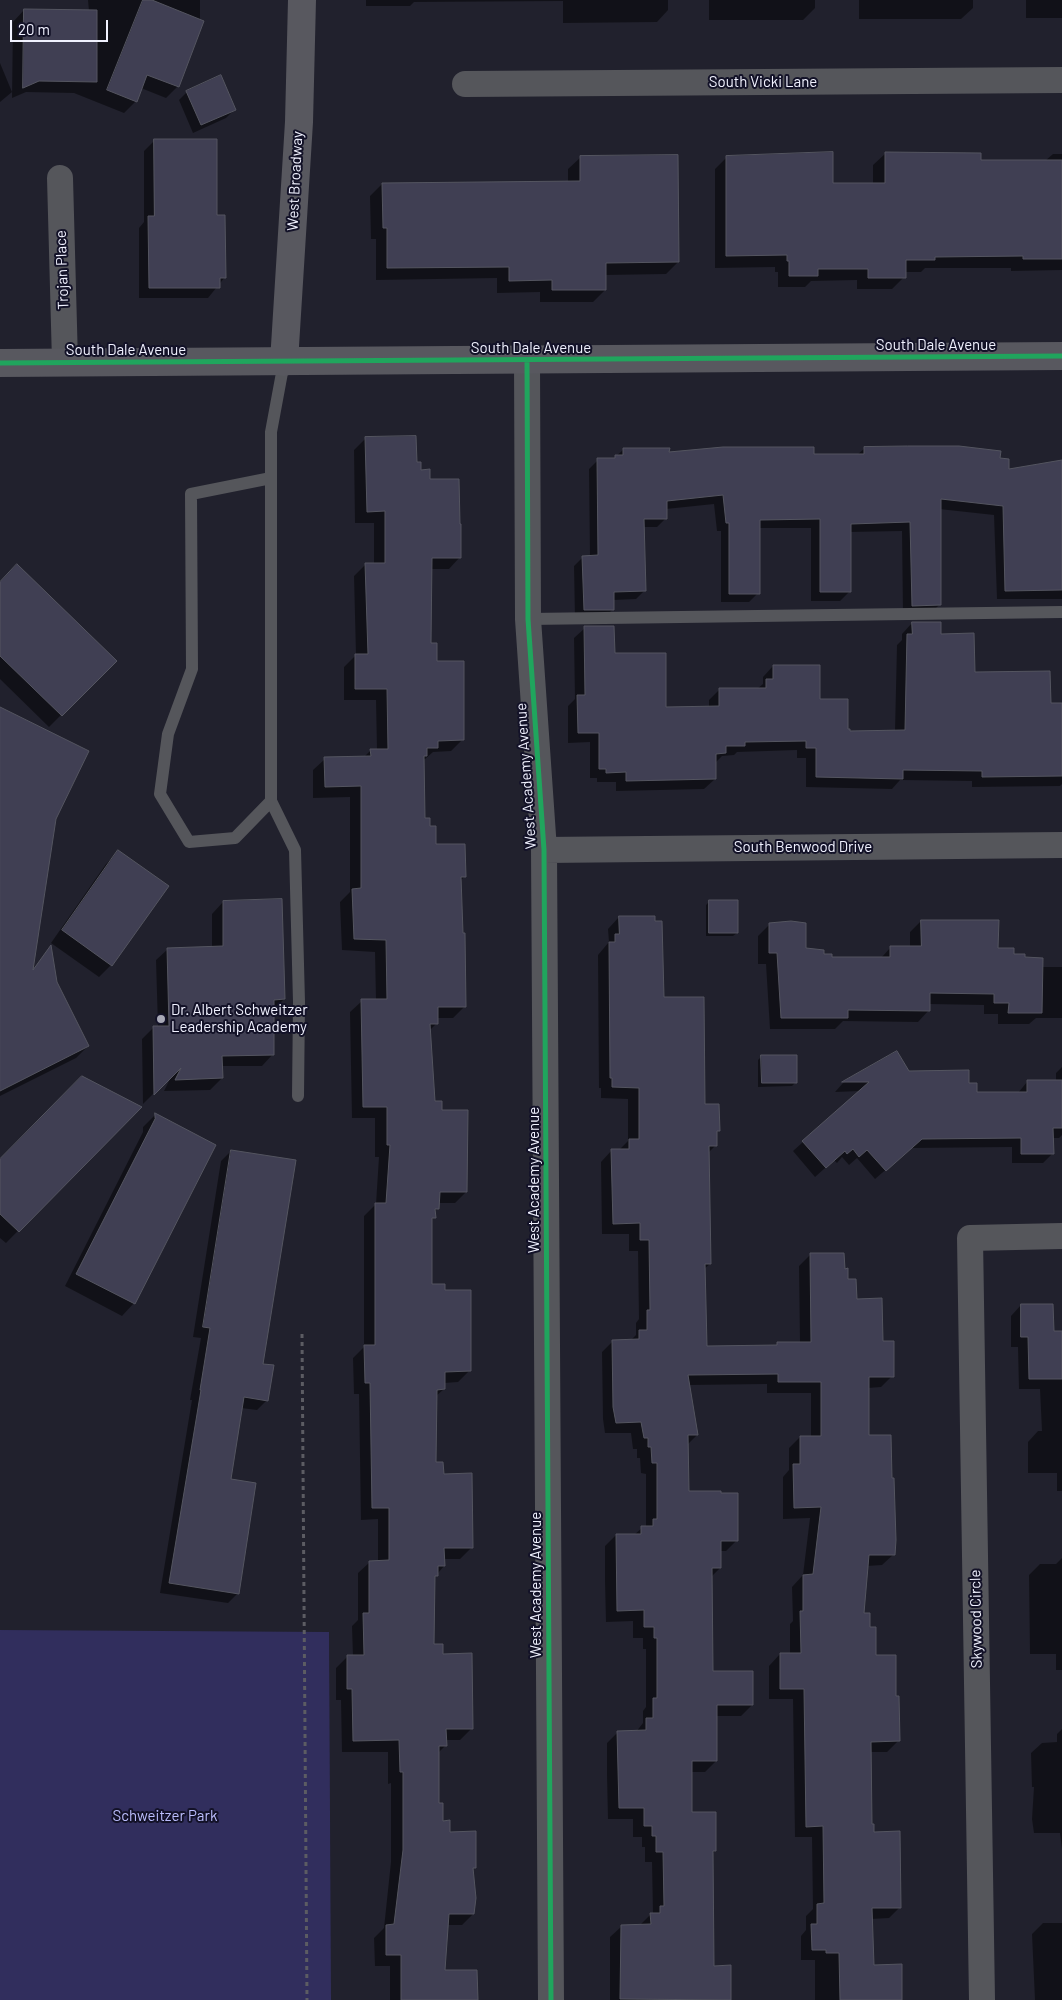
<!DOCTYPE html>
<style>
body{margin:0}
#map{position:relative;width:1062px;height:2000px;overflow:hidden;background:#21212d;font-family:Barlow,sans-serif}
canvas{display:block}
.scale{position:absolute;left:10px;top:20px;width:98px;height:22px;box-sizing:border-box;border:2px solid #f1f2ff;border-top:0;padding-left:6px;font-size:15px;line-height:18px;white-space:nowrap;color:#f1f2ff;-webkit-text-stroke:4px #131228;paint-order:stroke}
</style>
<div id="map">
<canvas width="1062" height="2000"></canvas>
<div class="scale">20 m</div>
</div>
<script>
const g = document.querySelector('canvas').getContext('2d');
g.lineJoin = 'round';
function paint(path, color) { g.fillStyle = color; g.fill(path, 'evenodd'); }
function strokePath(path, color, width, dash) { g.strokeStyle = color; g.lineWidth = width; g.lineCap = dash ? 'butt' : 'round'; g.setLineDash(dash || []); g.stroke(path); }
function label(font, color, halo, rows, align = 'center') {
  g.font = font + ' Barlow,sans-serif'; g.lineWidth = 4; g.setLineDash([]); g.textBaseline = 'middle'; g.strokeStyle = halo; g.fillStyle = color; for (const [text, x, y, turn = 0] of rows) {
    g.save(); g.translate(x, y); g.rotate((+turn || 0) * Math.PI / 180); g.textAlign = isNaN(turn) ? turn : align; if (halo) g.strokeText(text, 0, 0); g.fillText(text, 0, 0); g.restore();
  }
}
paint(new Path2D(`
 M0 1630 329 1632 331 2000H0Z`), '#312e5d');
paint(new Path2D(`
 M88 0H200V27L178 86 166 98 141 88 136 101 124 113 74 93 26 92 12 98 13 22 24 10 89 11Z
 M366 0H668V10L657 22 563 23V1L414 2 410 6H366Z
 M709 0H815V8L803 20H709Z
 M859 0H973V8L961 19H859Z
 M1026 0H1062V18H1026Z
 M0 63 12 92 0 102Z
 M187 92 234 110 226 118 193 133 179 100Z
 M154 141 216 217 225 277 208 298H139V228L144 222V151Z
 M886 153 980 161H1045L1053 154H1062V270L1011 271V268H925L921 272H904V277L892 289H857V280L811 281 805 287H778V272H775V267L715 268V169L727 157 832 184H873V165Z
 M581 157 678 262 666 274 605 275V290L593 302H540V292L497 293V278L376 280V239H371L370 196 382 184 568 182V169Z
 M366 438 416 464 428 481 460 557 449 569H431L430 644 462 740 451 751 433 752 425 759H422L424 819 435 845 465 876 460 881 465 1006 453 1018H437V1023L429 1031 433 1102 440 1112 466 1192 455 1203H438V1208L434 1212V1217L431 1221V1285L444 1292 469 1371 458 1382 444 1383V1389L435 1397V1463L443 1475 472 1547 460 1559H443L444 1566 433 1579V1646L442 1655 472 1728 460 1740H446V1745L438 1753V1805L442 1822 474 1867 472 1869 473 1914 462 1925H447L444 1971 476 2000H390V1966H375L374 1938 384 1928 391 1862V1783L388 1784V1752H342L341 1700H336V1668L347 1657H353L352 1626 358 1620V1573L370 1562H378V1519L361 1520 359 1394H354L353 1358 364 1347V1216L376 1204 379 1157H375V1118H352L350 1012 362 1001 376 1000 375 952 342 950 340 902 350 892V797L313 798V770L325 759 364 757 371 750H377L376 700H344V667L356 655 354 576 366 564H374V523H355L354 450Z
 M865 448 999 459 1008 470 1062 461V599H997L994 515 939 509V605L930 614H903L902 531 849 532V592L840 601H811V528H758V593L749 602H721V531H717L714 504 666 509V518L657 527H643L645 590 636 599 613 600V609L604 618 575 619 574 566 583 557H590L589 469 598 460H612L624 449 668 453 857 455Z
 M0 583 115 661 49 727 0 679Z
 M912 623 939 635 973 673 1049 705H1062V784L1060 786 972 787V781L900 780 892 789 806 787V758H797V750L737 752 734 755 722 756 715 763V779L704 789 616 791V782H597V778H590V742L568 743V706L575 699 574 638 585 628 614 654 665 708 709 707V700L720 689H757L763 684V677L773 666 819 700 849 732 895 731 897 645 902 640V634Z
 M118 852 111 965 99 977 51 943 106 864Z
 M223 902 284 999 273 1010V1054L262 1066H221L222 1078 210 1090 164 1091 172 1075 143 1104 142 1039 153 1028 158 1027 156 960 168 949 212 948V914Z
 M709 902 737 933 733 936H706V905Z
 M619 917 663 998 704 1105 718 1131 716 1133V1145L708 1153 710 1264 704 1269 706 1347 776 1346 778 1344 800 1343 799 1266 810 1255 843 1270 856 1300 882 1342 892 1376 881 1387 868 1388V1436L894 1554 882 1565 867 1566 862 1614 869 1628 875 1656 895 1698 898 1741 887 1752H869L871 1826 900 1907 889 1918 871 1919 873 1966 901 2000H815V1960H801V1936L806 1930V1916L813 1909 812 1837H795L793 1699H769V1666L780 1654H790V1624L793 1621 792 1587 803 1575 810 1518 783 1519V1477L789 1470V1448L800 1437H811V1393H767V1384L689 1385 697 1435 687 1445 688 1492 737 1540 726 1551H720V1568L711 1577 712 1672 752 1705 741 1716H716V1761L705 1772H691V1814L715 1851 712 1854 713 1967H730V2000H610V1937L622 1926H639L651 1914H653L652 1862H645V1847H642V1837H633V1819H608L607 1775V1743L618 1732H636L643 1723V1711L646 1707V1649H643V1638H633V1621L606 1622 605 1581V1546L616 1535H634L642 1528H646V1474L641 1473 640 1458H637V1449H633L631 1433H605L603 1419 602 1352 613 1341H630L636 1335V1323L639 1319 638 1251H629V1234H602L601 1162 612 1150H619L628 1141V1099L601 1098V1088H599L598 955 609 942 608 929Z
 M921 921 1024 959 1042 967H1062V1018H1036L1029 1024H998V1014H984V1005L929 1004V1010L918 1022 843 1021 835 1029H770L766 964H758V936L770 924 805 950 831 958H881L891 947H910V932Z
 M0 1019 88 1046 76 1058 0 1096Z
 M897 1052 908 1072 968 1084 975 1093H1018L1027 1082H1056V1073L1062 1067V1135L1059 1138H1052V1154L1043 1163H1012V1147L911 1148 875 1179 857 1158 849 1165 842 1157 837 1163 834 1160 815 1177 793 1151 860 1091 835 1092 843 1083Z
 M762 1056 796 1082 792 1086 758 1087V1060Z
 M140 1107 6 1243 0 1238V1161Z
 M155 1115 214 1145 134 1303 122 1316 65 1286 143 1132V1127Z
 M231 1151 267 1400 257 1410 241 1408 230 1480 238 1593 228 1603 160 1593 192 1400H190L201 1338 193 1337 221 1161Z
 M1021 1305 1052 1332H1062V1491H1057V1473H1028V1442L1038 1431H1042L1040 1389H1019L1018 1347H1011V1316Z
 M1062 1558V1670H1056V1654H1030L1029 1575 1040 1564H1056Z
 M1062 1729V1849L1060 1833H1034L1032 1819 1034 1787H1032L1031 1753 1042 1743 1057 1742V1734Z
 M1043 1923H1062V2000H1035L1032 1934Z`), '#0007');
const building = new Path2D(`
 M143 0H152L204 21 179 87 147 75 137 102 107 90Z
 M24 9 97 10V82L39 81 23 88Z
 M221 75 236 110 201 125 186 91Z
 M154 139H217V215H225L226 278H220V288H149L148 216H154Z
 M833 152V183H885V152L981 153V160H1062V259H1023V256L935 257V260H906V278H868V269H818V276H789V261H787V255L726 256V156Z
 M678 155 679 262 606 263V290H552V280L509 281V267L387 268V228H383L382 183 580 181V156Z
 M416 436 417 462H421V470L430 469V479H459L460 524H461V558H432L431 643H437V661H464V740L438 741V748H427V756H424L425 818H430V826H436V844H465L466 877H461L463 933H465L466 1007H438V1024H430L435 1101H442V1110H468L467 1192H440L439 1209H435L436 1218H432V1284H445V1290H471V1371L445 1372V1389L437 1390 436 1462H443L444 1474 472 1473 473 1548H444L445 1566H438V1576H435L434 1644H443V1654L472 1653 473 1729H446L447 1746H439V1803H443V1821L450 1820V1832L476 1831V1868H473L476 1898 474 1914H449L445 1970H477L478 2000H401V1955H386V1925L394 1924 403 1850V1772H400L399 1740 353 1741 352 1689H347V1655H364L363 1613H369V1561L389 1560V1508H372L370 1383H365L364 1345H375V1203H386L390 1145H387V1107H363L361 999H387L386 940 354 939 352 889 361 888V786L325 787 324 757 371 756 370 749H388L387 689H355V654H368L365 563H385V511L367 512 365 437Z
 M908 446H959L1001 451 1000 458 1009 459V469L1062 460V590L1005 591 1003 506 941 499V605L912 606 910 522 851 524V592H820V519L760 520V594H729V523H726L723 495 667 501V519H644L646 591 614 592V610H584L582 556 598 555 597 458H615V455H623V448H670L669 452 723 447H814V454H864V447Z
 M17 564 117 661 62 716 0 656V582Z
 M912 622H941V634L974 633 975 672 1050 671 1051 703H1062V776L982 777V771L903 770V779L816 777V748H806V741L745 742V746H726V753L716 754V779L626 781V772L606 773V769H599V733H578L577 695H585L584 626H614L615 653H666V707L719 706V688H766V679H773V665H820V699H848V729H850V731L905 730 907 634H912Z
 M0 707 89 751 56 819 33 970 51 945 57 982 89 1046 0 1091Z
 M118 850 169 886 112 966 62 930Z
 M282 899 285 999 274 1000V1055L222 1056 223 1078 175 1080 181 1068 154 1095 153 1026H169L167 948 223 946V901Z
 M709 900H738V933H709Z
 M619 916H655V921H662L664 997H704L705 1104H719L720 1131H717V1146H709L711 1264H705L707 1346 777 1345V1342H811L810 1253H844L845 1269 848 1268V1279H856L857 1299 882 1298 883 1341H894V1377H869V1435H891L892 1478H894L896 1540 895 1555H869L864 1613H870V1627H876V1655H896V1696H899L900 1741 871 1742 872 1824H874V1832L900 1831 901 1908H872L874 1965 902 1964V2000H840L839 1953H826V1950H812L811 1924H817V1904L824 1903 823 1826 806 1827 804 1689H780V1653H801L800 1611H803V1575L813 1574 821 1507 794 1508 793 1464H800V1436H821V1382H778V1374L688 1375 698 1435H688L689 1491H721V1493H738V1541H721V1568H712L713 1671H753V1705H717V1761H692V1812H716V1851H713L714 1966 731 1965V2000L620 1999 621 1925 651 1924 650 1913H660V1906H664L663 1852H656V1836H652V1826H644V1808H619L617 1731 646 1730V1718H653V1698H657V1638H654V1627H644V1610L617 1611 616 1534H641V1526H653V1519H657V1463H652L651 1447H648V1438H644L641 1422 616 1423 613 1407 612 1340 639 1339V1330H647V1310H650L649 1240H640V1223L613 1224 611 1149H629V1139H639V1088L612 1087V1078H610L609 942H615V934H619Z
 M921 920H999L998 948H1014V954H1025V957L1043 958 1042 1013H1008L1009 1003H994V994L930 993V1011L848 1010V1018H781L777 953H769V923L791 921 806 923V948L824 950V954H832V957H890V946H921Z
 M897 1051 909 1071 969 1070V1083H977V1092H1027V1080H1062V1128H1053L1054 1154H1021V1138L922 1139 886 1171 867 1150 859 1157 853 1149 847 1154 845 1151 826 1168 802 1141 869 1082H842Z
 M761 1055H797V1083H762Z
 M82 1076 142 1107 19 1232 0 1214V1159Z
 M155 1113 216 1145 135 1304 76 1274 155 1119Z
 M231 1150 296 1160 263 1364 274 1365 268 1401 244 1397 231 1479 256 1483 239 1594 169 1583 201 1390H200L210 1328 203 1327Z
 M1021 1304H1053L1054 1331H1062V1379H1029L1028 1337H1021Z`);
paint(building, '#403f53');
strokePath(building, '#545560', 1);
strokePath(new Path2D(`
 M302 1334 307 2000`), '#5c5c63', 3, [4, 4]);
strokePath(new Path2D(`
 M271 478 191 494 192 669 168 734 160 794 189 842 235 838 271 801V432L284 362
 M528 619 1062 612
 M271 801 295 850 299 1002 298 1096`), '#55565b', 12);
strokePath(new Path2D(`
 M465 84 1062 80
 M60 178 65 362
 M527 361 528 619 544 850 551 2000
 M544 850 1062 845
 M982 2000 970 1238 1062 1236`), '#55565b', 26);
strokePath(new Path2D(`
 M284 362 299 122 302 0
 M0 363 1062 356`), '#58585f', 28);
strokePath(new Path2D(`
 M527 361 528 619 544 850 551 2000
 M0 363 1062 356`), '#20a55d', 5);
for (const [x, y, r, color] of [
 [161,1019,5,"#a8a9b6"]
]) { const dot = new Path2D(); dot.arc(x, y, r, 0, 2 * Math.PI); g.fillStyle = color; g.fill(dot); strokePath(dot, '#131228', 2); }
label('15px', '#f1f2ff', '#131228', [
 ["South Vicki Lane",763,82],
 ["West Broadway",295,181,-87],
 ["Trojan Place",62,270,-92],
 ["South Dale Avenue",936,345],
 ["South Dale Avenue",531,348],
 ["South Dale Avenue",126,350],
 ["West Academy Avenue",526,776,-94],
 ["South Benwood Drive",803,847],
 ["West Academy Avenue",534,1180,-90],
 ["West Academy Avenue",536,1585,-90],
 ["Skywood Circle",976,1619,-91]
]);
label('15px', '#f1f2ff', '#131228', [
 ["Dr. Albert Schweitzer",171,1010],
 ["Leadership Academy",171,1027]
], 'left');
label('15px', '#bcbefe', '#131228', [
 ["Schweitzer Park",165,1816]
]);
</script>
